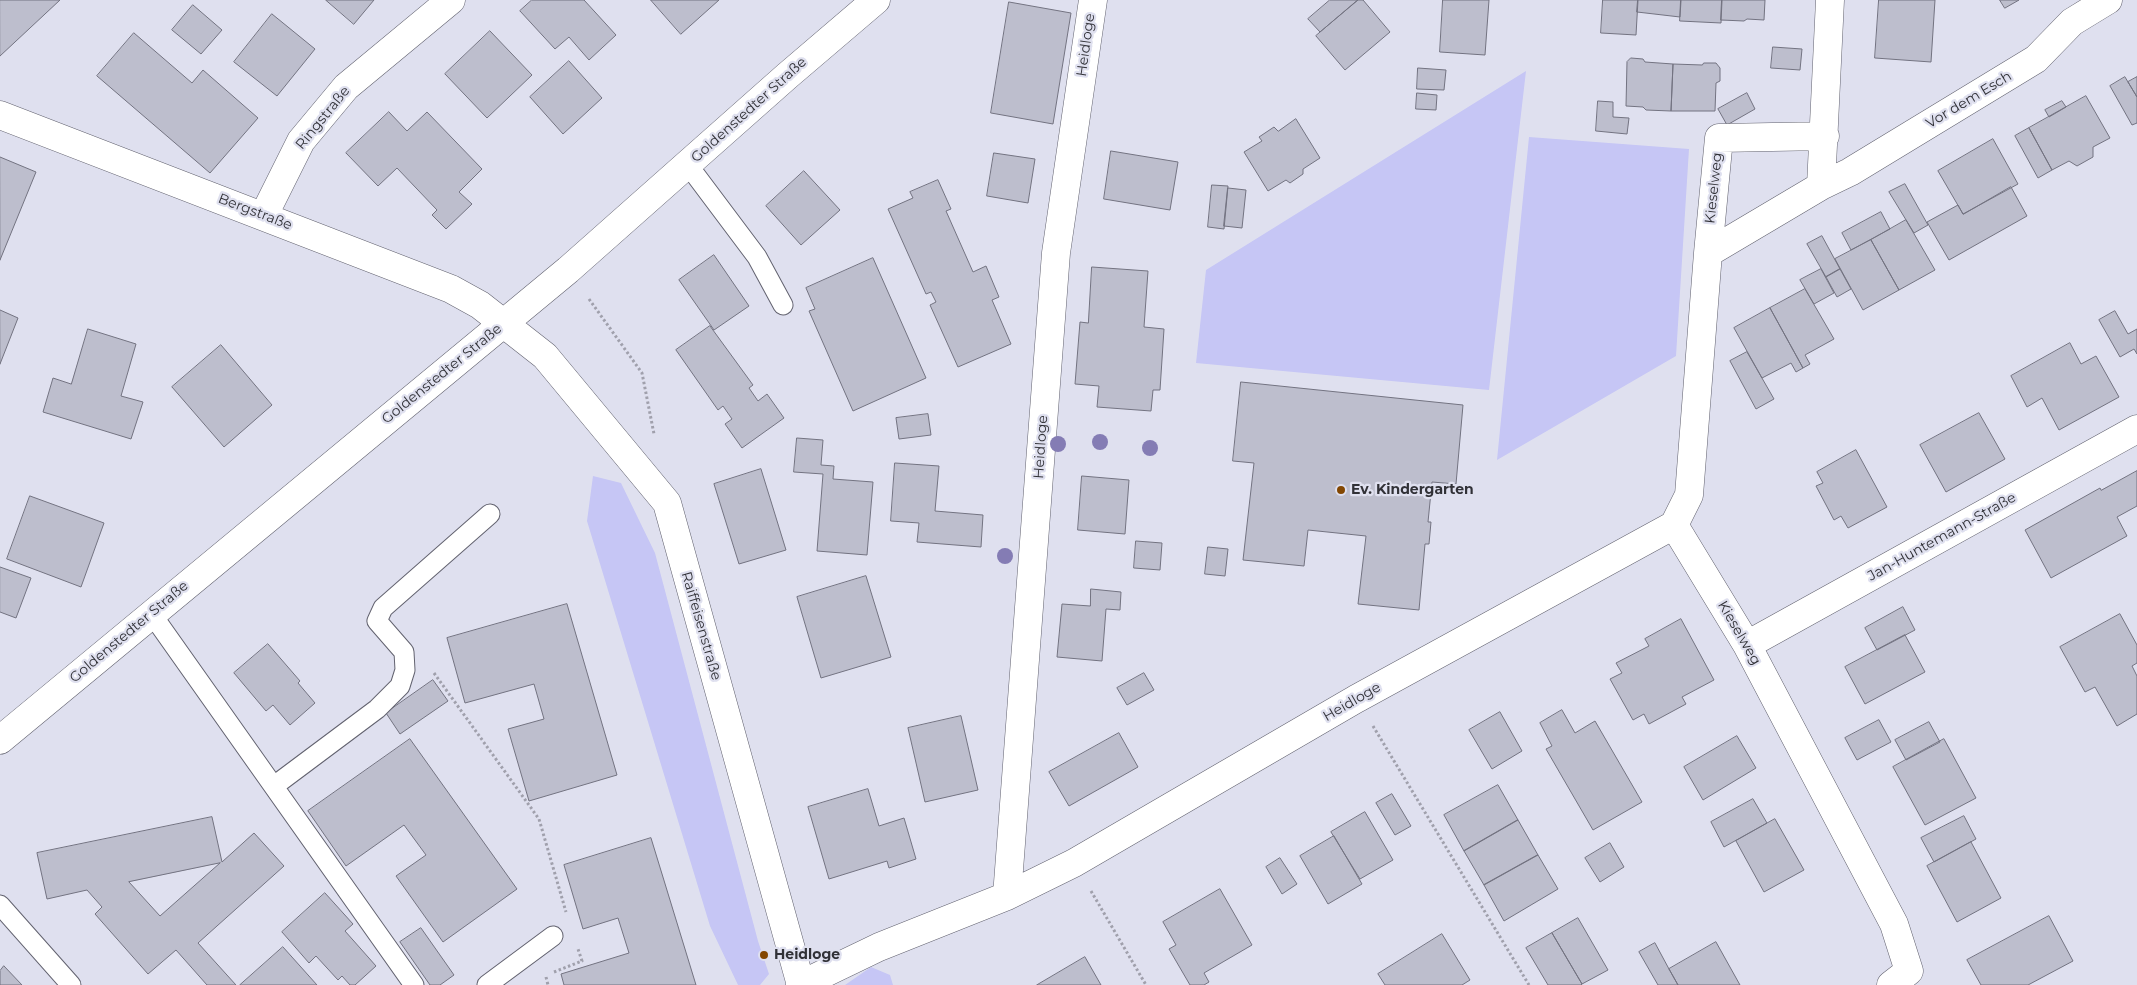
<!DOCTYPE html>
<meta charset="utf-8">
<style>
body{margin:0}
canvas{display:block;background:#dfe0ef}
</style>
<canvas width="2137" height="985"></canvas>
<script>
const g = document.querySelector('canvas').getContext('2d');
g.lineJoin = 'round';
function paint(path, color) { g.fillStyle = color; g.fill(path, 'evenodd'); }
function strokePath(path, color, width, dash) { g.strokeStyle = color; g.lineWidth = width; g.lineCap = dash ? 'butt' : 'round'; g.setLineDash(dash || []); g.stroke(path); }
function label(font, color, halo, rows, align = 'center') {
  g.font = font + ' Montserrat,sans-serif'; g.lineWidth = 4.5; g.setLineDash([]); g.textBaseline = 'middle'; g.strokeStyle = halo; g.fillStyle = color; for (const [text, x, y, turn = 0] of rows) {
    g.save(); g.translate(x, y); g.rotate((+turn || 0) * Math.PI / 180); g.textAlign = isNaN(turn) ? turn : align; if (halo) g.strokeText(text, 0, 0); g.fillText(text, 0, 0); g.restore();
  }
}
paint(new Path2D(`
 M1526 71 1489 390 1196 363 1206 270Z
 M1529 137 1689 149 1676 356 1497 460Z
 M593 476 621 483 655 553 758 941 769 974 760 985H738L710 926 587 521Z
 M871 967 890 975 893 985H845Z`), '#c6c6f5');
const building = new Path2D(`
 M0 0H60L0 56Z
 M326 0H374L354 24Z
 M532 0H584L616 35 589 60 569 37 555 49 520 11Z
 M651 0H719L681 34Z
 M1330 0H1358L1320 32 1308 19Z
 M1358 0H1363L1390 32 1345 70 1316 36Z
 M1443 0H1489L1485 55 1440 52Z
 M1603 0H1638L1636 35 1601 33Z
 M1638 0H1681L1680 17 1637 12Z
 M1681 0H1722L1721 23 1680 21Z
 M1722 0H1765L1764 20 1747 19 1744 21 1721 20Z
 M1879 0H1935L1931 62 1875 58Z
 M2000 0H2019L2005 8Z
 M1009 2 1071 13 1053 124 991 113Z
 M193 5 222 30 201 54 172 30Z
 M272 14 315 49 277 96 234 62Z
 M490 31 532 75 487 118 445 74Z
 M134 33 192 83 203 70 258 118 210 173 97 76Z
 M1773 47 1802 49 1800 70 1771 68Z
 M1631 58 1643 59 1645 62 1673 64 1671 111 1646 110 1643 107 1626 106 1627 62Z
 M569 61 602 98 563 134 530 97Z
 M1704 63H1716L1720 68V81L1716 83 1715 111H1671L1673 64 1702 65Z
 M1418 68 1446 70 1444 90 1417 89Z
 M2125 77 2137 97V123L2132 125 2110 86Z
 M2137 77V97L2128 82Z
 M1417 93 1437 95 1436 110 1416 109Z
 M1747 93 1755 109 1727 125 1718 109Z
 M2086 96 2110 138 2093 147V157L2077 166 2069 161 2052 170 2029 128Z
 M1598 101 1613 102V117L1629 118 1627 134 1596 131Z
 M2062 101 2066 107 2049 117 2045 110Z
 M389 112 407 131 427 112 482 169 459 192 472 204 446 229 432 215 437 210 397 168 378 186 346 153Z
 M1296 119 1320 158 1303 169V174L1290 183 1286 180 1268 191 1244 152 1262 141 1259 137 1274 127 1278 131Z
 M2029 128 2052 170 2038 178 2015 136Z
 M1993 139 2018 184 1963 214 1938 171Z
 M1111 151 1178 162 1170 210 1104 199Z
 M994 153 1035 159 1028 203 987 196Z
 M0 157 36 172 0 260Z
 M804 171 840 210 801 245 766 206Z
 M938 180 951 209 946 211 973 272 986 266 999 297 992 300 1011 344 958 367 930 305 936 302 931 292 926 294 888 209 913 198 910 192Z
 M1905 184 1928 225 1914 233 1889 192Z
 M1212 185 1228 186 1224 229 1208 227Z
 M2011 187 2027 216 1949 260 1927 222 1958 205 1963 214Z
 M1228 188 1246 190 1242 228 1224 226Z
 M1881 212 1890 229 1851 250 1842 233Z
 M1906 220 1935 270 1899 290 1871 240Z
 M1822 236 1840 269 1826 277 1807 244Z
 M1871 240 1899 290 1863 310 1835 259Z
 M714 255 749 306 714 330 679 280Z
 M873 258 926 378 853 411 809 311 815 309 806 288Z
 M1092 267 1148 271 1144 327 1164 329 1160 390H1153L1151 411 1097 407 1099 386 1075 384 1080 322 1088 323Z
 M1821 269 1834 293 1814 304 1800 280Z
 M1840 269 1851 289 1837 297 1826 277Z
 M1805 289 1834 339 1805 355 1810 364 1803 368 1770 308Z
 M1770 308 1803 368 1796 372 1791 363 1762 378 1734 328Z
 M0 310 18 318 0 364Z
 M2115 311 2128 334 2137 329V354L2134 349 2120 357 2099 320Z
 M710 326 753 385 749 388 758 401 767 394 784 418 742 448 725 424 732 419 723 406 718 410 676 350Z
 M88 329 136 344 121 396 143 402 131 439 43 412 53 378 71 384Z
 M2070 343 2081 364 2096 356 2119 397 2059 430 2042 398 2027 407 2011 376Z
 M221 345 272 405 224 447 172 387Z
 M1747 352 1774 399 1756 409 1730 361Z
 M1241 382 1463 405 1456 484 1432 482 1428 522H1431L1429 544H1425L1419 610 1358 604 1366 536 1308 530 1304 566 1243 560 1254 463 1233 461Z
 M1979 413 2005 459 1946 492 1920 445Z
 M928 414 931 435 899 439 896 418Z
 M797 438 823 440 821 465 834 466 833 479 873 482 867 555 817 551 823 474 794 472Z
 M1856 450 1887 507 1848 528 1841 516 1834 520 1816 486 1823 483 1817 472Z
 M895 463 939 466 935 511 983 515 981 547 917 542 919 523 891 521Z
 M761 469 786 550 739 564 714 484Z
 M2137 471V506L2117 517 2127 536 2051 578 2025 530 2100 488 2101 490Z
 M1082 476 1129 480 1125 534 1078 530Z
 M30 496 104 523 81 587 7 559Z
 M1136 541 1162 543 1160 570 1134 568Z
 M1208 547 1228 549 1225 576 1205 574Z
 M0 567 31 578 16 618 0 612Z
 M866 576 891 657 821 678 797 597Z
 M1091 589 1121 592 1120 610 1106 609 1102 661 1057 657 1062 604 1090 606Z
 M567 604 617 775 529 801 508 729 544 719 534 684 465 703 447 638Z
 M1903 607 1915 630 1877 650 1865 628Z
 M2120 614 2137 645V663L2132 666 2137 676V714L2117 726 2095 687 2085 692 2060 647Z
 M1681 619 1714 680 1682 697 1686 704 1649 724 1644 714 1633 720 1610 679 1622 673 1616 663 1649 646 1645 639Z
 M1905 635 1925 672 1865 704 1845 667Z
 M268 644 300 681 298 683 315 703 290 725 273 705 266 711 234 673Z
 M1144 673 1154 690 1127 705 1117 688Z
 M433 680 448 701 400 734 386 713Z
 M1562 710 1575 733 1595 721 1642 802 1593 830 1546 749 1552 746 1540 723Z
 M1500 712 1522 751 1492 769 1469 730Z
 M961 716 978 790 925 802 908 728Z
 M1879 720 1891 742 1857 760 1845 738Z
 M1929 722 1940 742 1906 760 1895 740Z
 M1119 733 1138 767 1069 806 1049 772Z
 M1737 736 1756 768 1703 800 1684 767Z
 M410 739 517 889 443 942 396 876 426 855 404 825 346 866 308 811Z
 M1944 739 1976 798 1925 825 1893 767Z
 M1498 785 1518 820 1464 851 1444 815Z
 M868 789 879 826 904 818 916 859 889 868 887 861 829 879 808 807Z
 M1392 794 1411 826 1395 835 1376 803Z
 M1753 799 1767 823 1724 847 1711 822Z
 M1365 812 1393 860 1360 879 1331 832Z
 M1964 816 1976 839 1934 862 1921 838Z
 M212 817 222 862 254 833 284 866 198 943 236 985H207L176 950 148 974 95 914 102 907 87 890 47 899 37 853ZM220 863 160 916 129 882Z
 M1775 819 1804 870 1764 892 1736 841Z
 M1518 820 1538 855 1484 885 1464 851Z
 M1334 836 1362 884 1328 904 1300 856Z
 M651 838 696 985H564L561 974 629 953 618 918 583 929 564 865Z
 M1971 842 2001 898 1957 922 1927 866Z
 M1610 843 1624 867 1600 882 1585 858Z
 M1538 855 1558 889 1504 921 1484 885Z
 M1280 858 1297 884 1282 894 1266 867Z
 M1220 889 1252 945 1204 973 1209 982 1204 985H1190L1169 949 1176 945 1163 922Z
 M325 893 353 924 345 931 376 966 355 985H350L342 976 338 980 316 956 309 963 282 932Z
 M2049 916 2073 961 2028 985H1981L1967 960Z
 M1578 918 1608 970 1582 984 1552 933Z
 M421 928 454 975 440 985H430L400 942Z
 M1552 933 1582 984 1581 985H1548L1526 948Z
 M1442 934 1470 980 1462 985H1385L1378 974Z
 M1716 942 1740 985H1678L1669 969Z
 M1655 943 1669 969 1678 985H1658L1639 952Z
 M283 947 317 985H240Z
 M1085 957 1101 985H1037Z
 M4 966 22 985H0V971Z`);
paint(building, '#bdbecd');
strokePath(building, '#737381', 1);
const service = new Path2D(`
 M688 165 757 257 783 305
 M151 613 414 985
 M274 786 377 709 400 686 405 670 404 652 377 621 383 608 490 514
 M0 905 71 985
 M487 985 553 936`);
const minor = new Path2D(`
 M0 115 451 289 480 305 545 356 667 503 801 985
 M1821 186 1850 172 2036 59 2072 22 2108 0
 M264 215 301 141 346 87 451 0
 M1708 253 1719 138 1825 136
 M1674 525 1689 495 1708 253 1821 186 1830 0
 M1674 525 1747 645 1894 924 1909 971 1891 985
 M1747 645 2137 429
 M0 740 568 270 787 76 876 0
 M1007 896 1056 253 1093 0
 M800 985 879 947 1007 896 1074 863 1356 699 1674 525`);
strokePath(service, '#62626f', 21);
strokePath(minor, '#62626f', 29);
strokePath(new Path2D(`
 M589 299 642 373 654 434
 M434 673 539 819 566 912
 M1373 726 1529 985
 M1091 891 1146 985
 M554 972 582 961 578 949
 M546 977 548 985`), '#a0a0ac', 3, [2.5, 2.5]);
strokePath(service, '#fff', 19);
strokePath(minor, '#fff', 28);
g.fillStyle = '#847cb4';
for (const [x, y] of [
 [1100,442],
 [1058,444],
 [1150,448],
 [1005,556]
]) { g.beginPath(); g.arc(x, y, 8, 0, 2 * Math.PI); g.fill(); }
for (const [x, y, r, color] of [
 [1341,490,5,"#834701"],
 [764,955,5,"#834701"]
]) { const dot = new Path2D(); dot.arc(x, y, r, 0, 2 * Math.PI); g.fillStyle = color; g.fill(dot); strokePath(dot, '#dfe0ef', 2); }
label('14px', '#313137', '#dfe0ef', [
 ["Heidloge",1086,45,-82],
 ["Vor dem Esch",1969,100,-31],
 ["Goldenstedter Straße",749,110,-42],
 ["Ringstraße",323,118,-51],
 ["Kieselweg",1714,188,-84],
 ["Bergstraße",255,212,21],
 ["Goldenstedter Straße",442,374,-39],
 ["Heidloge",1041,447,-86],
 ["Jan-Huntemann-Straße",1942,537,-29],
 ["Raiffeisenstraße",701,626,74],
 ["Goldenstedter Straße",129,632,-40],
 ["Kieselweg",1739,633,60],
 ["Heidloge",1352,702,-30]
]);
label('bold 14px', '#313137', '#dfe0ef', [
 ["Ev. Kindergarten",1351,490],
 ["Heidloge",774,955]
], 'left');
</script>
